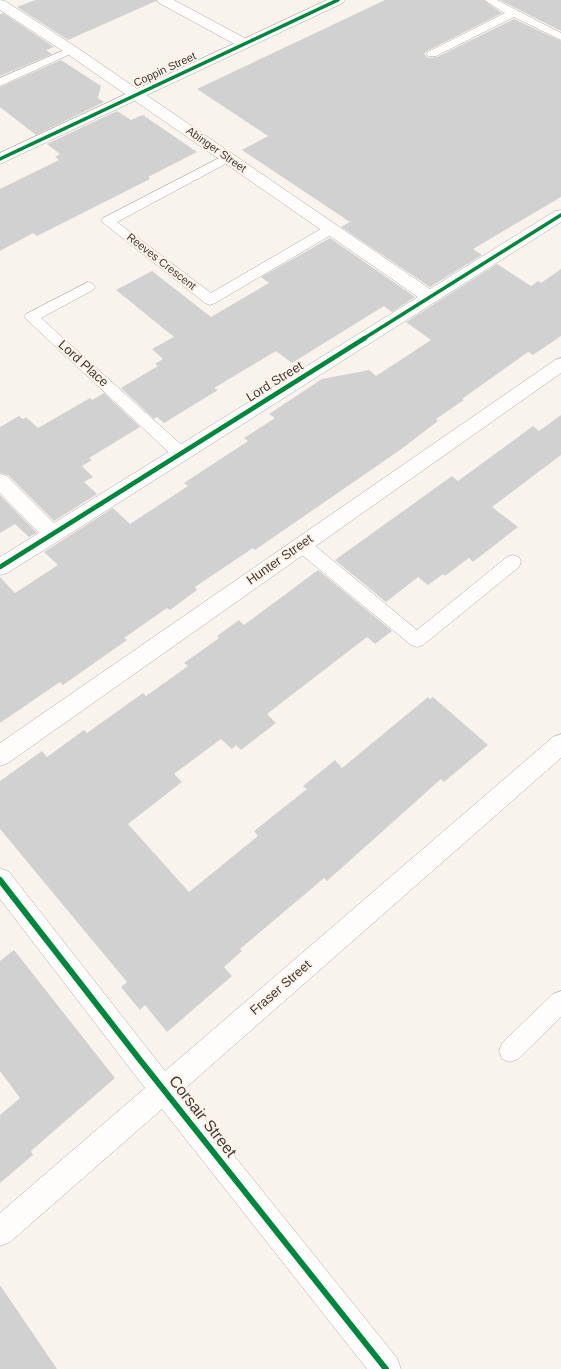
<!DOCTYPE html>
<style>
body{margin:0}
canvas{display:block;background:#f9f3ee}
</style>
<canvas width="561" height="1369"></canvas>
<script>
const g = document.querySelector('canvas').getContext('2d');
g.lineJoin = 'round';
function paint(path, color) { g.fillStyle = color; g.fill(path, 'evenodd'); }
function strokePath(path, color, width, dash) { g.strokeStyle = color; g.lineWidth = width; g.lineCap = dash ? 'butt' : 'round'; g.setLineDash(dash || []); g.stroke(path); }
function label(font, color, halo, rows, align = 'center') {
  g.font = font + ' Arial,sans-serif'; g.lineWidth = 4; g.setLineDash([]); g.textBaseline = 'middle'; g.strokeStyle = halo; g.fillStyle = color; for (const [text, x, y, turn = 0] of rows) {
    g.save(); g.translate(x, y); g.rotate((+turn || 0) * Math.PI / 180); g.textAlign = isNaN(turn) ? turn : align; if (halo) g.strokeText(text, 0, 0); g.fillText(text, 0, 0); g.restore();
  }
}
paint(new Path2D(`
 M35 0H156V1L68 40 17 7Z
 M385 0H483L502 13 427 51 424 54 428 58 437 57 514 19 561 41V197L473 249 482 255 430 287 341 227 350 222 242 150 268 136 197 89Z
 M500 0H561V31Z
 M3 13 54 47 46 50 52 54 0 76V14Z
 M61 60 101 86 98 98 104 102 36 135 0 107V87Z
 M117 111 131 120 143 115 197 152 148 177 150 179 37 236 33 233 0 251V189L59 160 55 157 60 154 47 144Z
 M330 238 415 297 392 312 384 306 292 363 276 351 214 388 218 390 164 423 157 417 154 419 121 388 158 366 155 364 163 359 152 349 174 337 116 290 152 271 211 317 269 283 261 277Z
 M497 264 531 286 538 281 541 283 561 269V336L533 355 528 352 462 399 464 400 436 419 438 421 400 450 255 550 253 548 195 587 197 590 170 610 167 608 124 638 127 640 63 685 60 682 0 723V577L15 593 58 565 44 552 113 508 130 524 188 486 184 483 248 441 244 438 275 418 269 414 322 379 369 370 376 376 431 340 406 322Z
 M104 393 140 427 89 458 92 460 82 466 93 477 84 482 97 494 54 521 8 475 0 473V427L19 416 23 419 26 417 38 428 90 398 92 400Z
 M561 415V455L492 507 518 527 473 562 469 558 445 576 443 574 428 585 418 577 386 602 335 560 452 476 458 481 533 426 539 431Z
 M0 495 37 533 29 537 15 524 0 533Z
 M318 570 392 631 375 644 367 637 267 714 276 723 241 750 236 745 232 749 221 739 174 774 182 782 128 824 189 892 258 836 254 831 307 789 303 786 335 760 342 768 428 697 430 699 433 697 488 745 444 782 441 779 327 881 324 878 310 890 240 949 242 951 224 967 232 976 167 1032 145 1005 140 1010 121 987 127 982 0 829V781L42 751 47 757 84 730 87 733 143 693 146 696 188 666 184 663 219 638 217 636 239 620 244 625Z
 M14 950 115 1078 31 1151 33 1155 0 1183V1115L20 1098 0 1071V961Z
 M0 1285 57 1369H0Z`), '#d2d1d1');
const lane = new Path2D(`
 M484 0H497L561 33V40L514 17 436 56H428L426 54 428 52 505 13Z
 M71 47 75 48 77 50 75 52 0 86V78Z
 M227 154 231 155 233 158 231 161 117 222 211 293 326 226 331 225 336 226 338 229 336 232 215 303 210 305 205 303 101 221 103 218Z
 M88 282 93 284 95 287 93 290 41 318 187 450 189 454 187 458 181 460 175 458 24 317 26 314Z
 M302 539 308 540 417 630 507 557 513 555 519 557 521 562 519 567 423 645 417 647 411 645 296 550 294 545 296 540Z
 M561 991V1017L518 1059 510 1062 502 1059 499 1051 502 1043 553 994Z`);
const street = new Path2D(`
 M0 0 5 1 76 47 430 289 555 211 561 210V222L60 540 7 573 0 575V557L39 533 0 493V474L7 476 54 523 418 297 66 53 0 10Z
 M157 0H174L250 41 252 44 250 47 245 48 240 47 159 3Z
 M561 358V373L8 763 0 766V743L555 360Z
 M561 734V758L182 1091 397 1358 401 1369H367L162 1109 10 1242 0 1246V1213L145 1088 0 899V868L9 872 165 1071 553 737Z`);
const secondary = new Path2D(`
 M327 0H345L343 3 0 164V153Z`);
strokePath(lane, '#afaaa6', 1);
strokePath(street, '#afaaa6', 1);
strokePath(secondary, '#afaaa6', 1);
paint(lane, '#fefdfc');
paint(street, '#fefdfc');
paint(secondary, '#fefdfc');
strokePath(new Path2D(`
 M0 159 338 0
 M363 339 561 215`), '#00873e', 3.5);
strokePath(new Path2D(`
 M0 567 365 338`), '#00873e', 4.5);
strokePath(new Path2D(`
 M0 880 140 1060 386 1369`), '#00873e', 6);
label('11px', '#3f3b37', '#fef2e9', [
 ["Coppin Street",165,70,-25],
 ["Abinger Street",216,150,35],
 ["Reeves Crescent",161,262,38]
]);
label('13px', '#3f3b37', '#fef2e9', [
 ["Lord Place",83,364,42],
 ["Lord Street",275,382,-32],
 ["Hunter Street",280,560,-35],
 ["Fraser Street",281,988,-41]
]);
label('16px', '#3f3b37', '#fef2e9', [
 ["Corsair Street",202,1117,52]
]);
</script>
